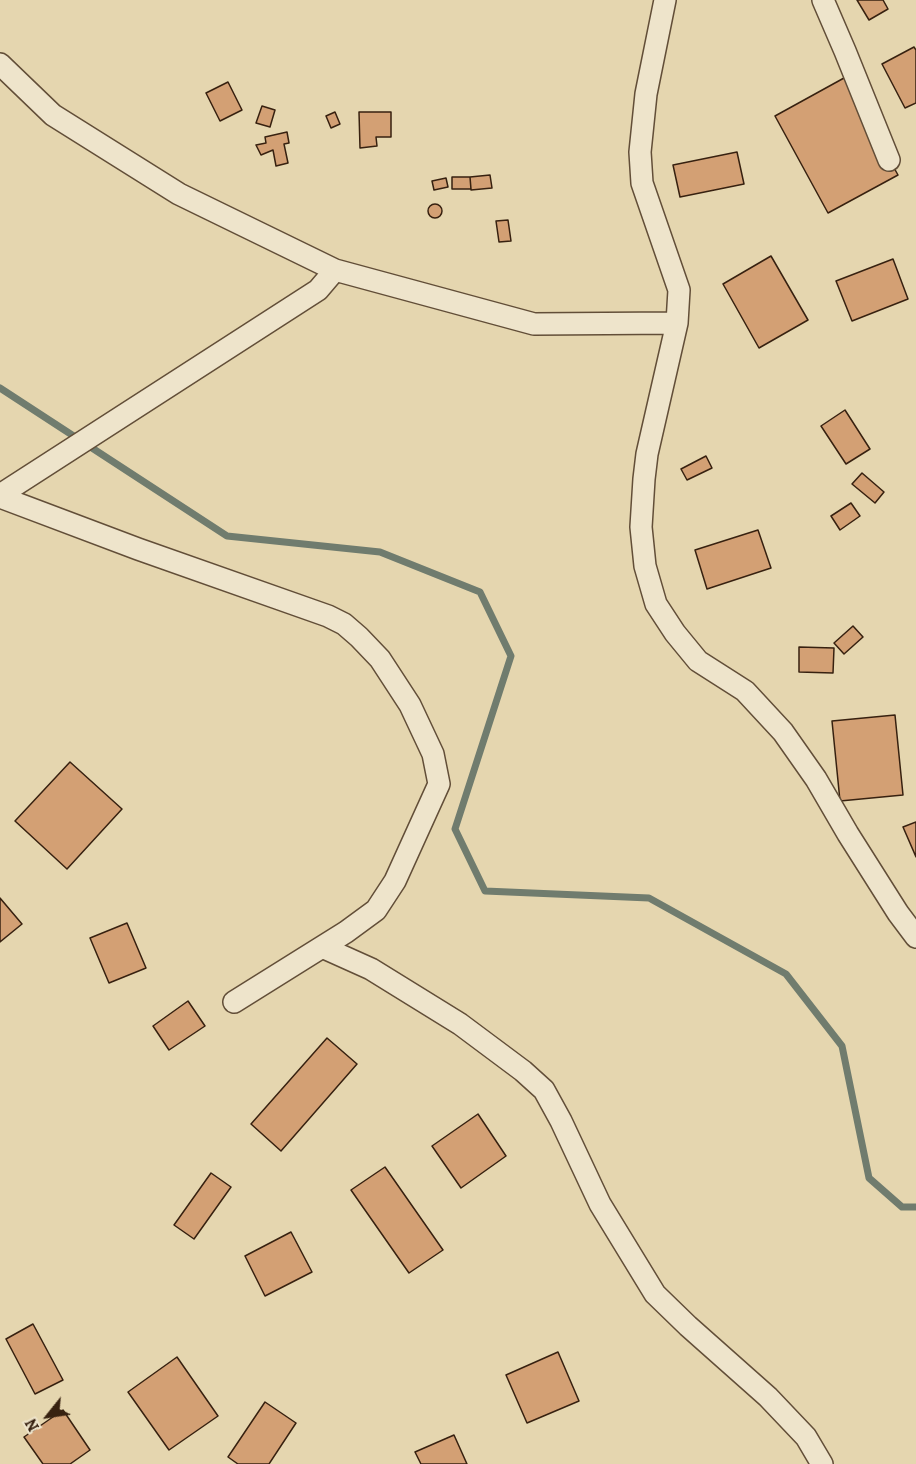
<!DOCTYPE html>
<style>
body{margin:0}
#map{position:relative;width:916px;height:1464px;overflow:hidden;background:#e5d6af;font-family:Alegreya,serif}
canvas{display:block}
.north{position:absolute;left:18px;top:1386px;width:60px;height:60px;-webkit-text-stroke:4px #eee4cb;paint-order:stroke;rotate:240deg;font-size:16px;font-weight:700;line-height:24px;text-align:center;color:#372110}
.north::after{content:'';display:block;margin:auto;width:21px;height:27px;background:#372110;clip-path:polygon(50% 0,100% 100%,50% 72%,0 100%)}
</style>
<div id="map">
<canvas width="916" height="1464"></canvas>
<div class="north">N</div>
</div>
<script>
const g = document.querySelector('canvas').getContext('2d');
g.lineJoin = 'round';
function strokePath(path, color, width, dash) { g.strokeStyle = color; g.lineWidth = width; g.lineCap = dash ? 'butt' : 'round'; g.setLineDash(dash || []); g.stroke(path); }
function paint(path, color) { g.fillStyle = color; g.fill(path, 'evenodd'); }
strokePath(new Path2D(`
 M0 388 227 536 380 552 480 592 511 656 455 829 485 891 649 898 786 974 842 1046 869 1178 902 1207H916`), '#707c6e', 7);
const building = new Path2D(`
 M857 0H883L888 9 869 20Z
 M914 47 916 50V103L905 108 882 64Z
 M844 78 898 175 828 213 775 116Z
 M228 82 242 110 220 121 206 93Z
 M262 106 275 110 270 127 256 123Z
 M335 112 340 124 331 128 326 116Z
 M359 112H391V137H376L377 146 360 148Z
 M287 132 289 143 284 144 288 163 276 166 273 150 261 155 256 145 266 143 265 137Z
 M737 152 744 184 680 197 673 165Z
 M490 175 492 188 471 190 470 177Z
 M452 177H470L471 189H452Z
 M446 178 448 187 434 190 432 181Z
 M428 211a7 7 0 1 1 14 0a7 7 0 1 1-14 0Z
 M508 220 511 241 499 242 496 221Z
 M771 256 808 320 759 348 723 284Z
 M893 259 908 299 852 321 836 281Z
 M845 410 870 449 846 464 821 426Z
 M706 456 712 468 687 480 681 469Z
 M862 473 884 492 875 503 852 484Z
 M851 503 860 516 840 530 831 516Z
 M758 530 771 568 707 589 695 550Z
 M853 626 863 637 844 654 834 643Z
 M799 647 834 648 833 673 799 672Z
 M895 715 903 795 840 801 832 721Z
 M70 762 122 809 67 869 15 821Z
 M916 822V857L903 827Z
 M0 898 22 924 0 942Z
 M127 923 146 968 109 983 90 938Z
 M188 1001 205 1026 169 1050 153 1026Z
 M327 1038 357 1064 281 1151 251 1124Z
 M478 1114 506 1156 461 1188 432 1146Z
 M385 1167 443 1250 409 1273 351 1190Z
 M211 1173 231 1187 194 1239 174 1225Z
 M291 1232 312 1272 265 1296 245 1256Z
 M33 1324 63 1380 35 1394 6 1339Z
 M558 1352 579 1401 527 1423 506 1375Z
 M177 1357 218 1416 169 1450 128 1392Z
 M265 1402 296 1423 269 1464H238L228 1457Z
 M63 1410 90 1450 70 1464H43L24 1437Z
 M454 1435 467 1464H421L415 1452Z`);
paint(building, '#d3a074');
strokePath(building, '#372110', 1.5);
const minor = new Path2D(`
 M665 0 646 94 640 152 642 183 679 290 677 323 647 454 644 479 641 527 645 566 656 604 675 633 698 661 745 691 783 732 816 779 848 834 898 913 916 937
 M823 0 845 51 889 160
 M0 64 53 115 179 194 335 270 534 324 677 323
 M0 495 318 290 335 270
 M0 497 138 549 328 616 344 624 359 637 380 659 410 705 433 754 439 784 395 881 376 910 346 932 234 1002
 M322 947 371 969 460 1024 523 1071 544 1090 561 1121 600 1204 655 1294 688 1326 768 1397 806 1437 822 1464`);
strokePath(minor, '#624e38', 24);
strokePath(minor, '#eee4cb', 21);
</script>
